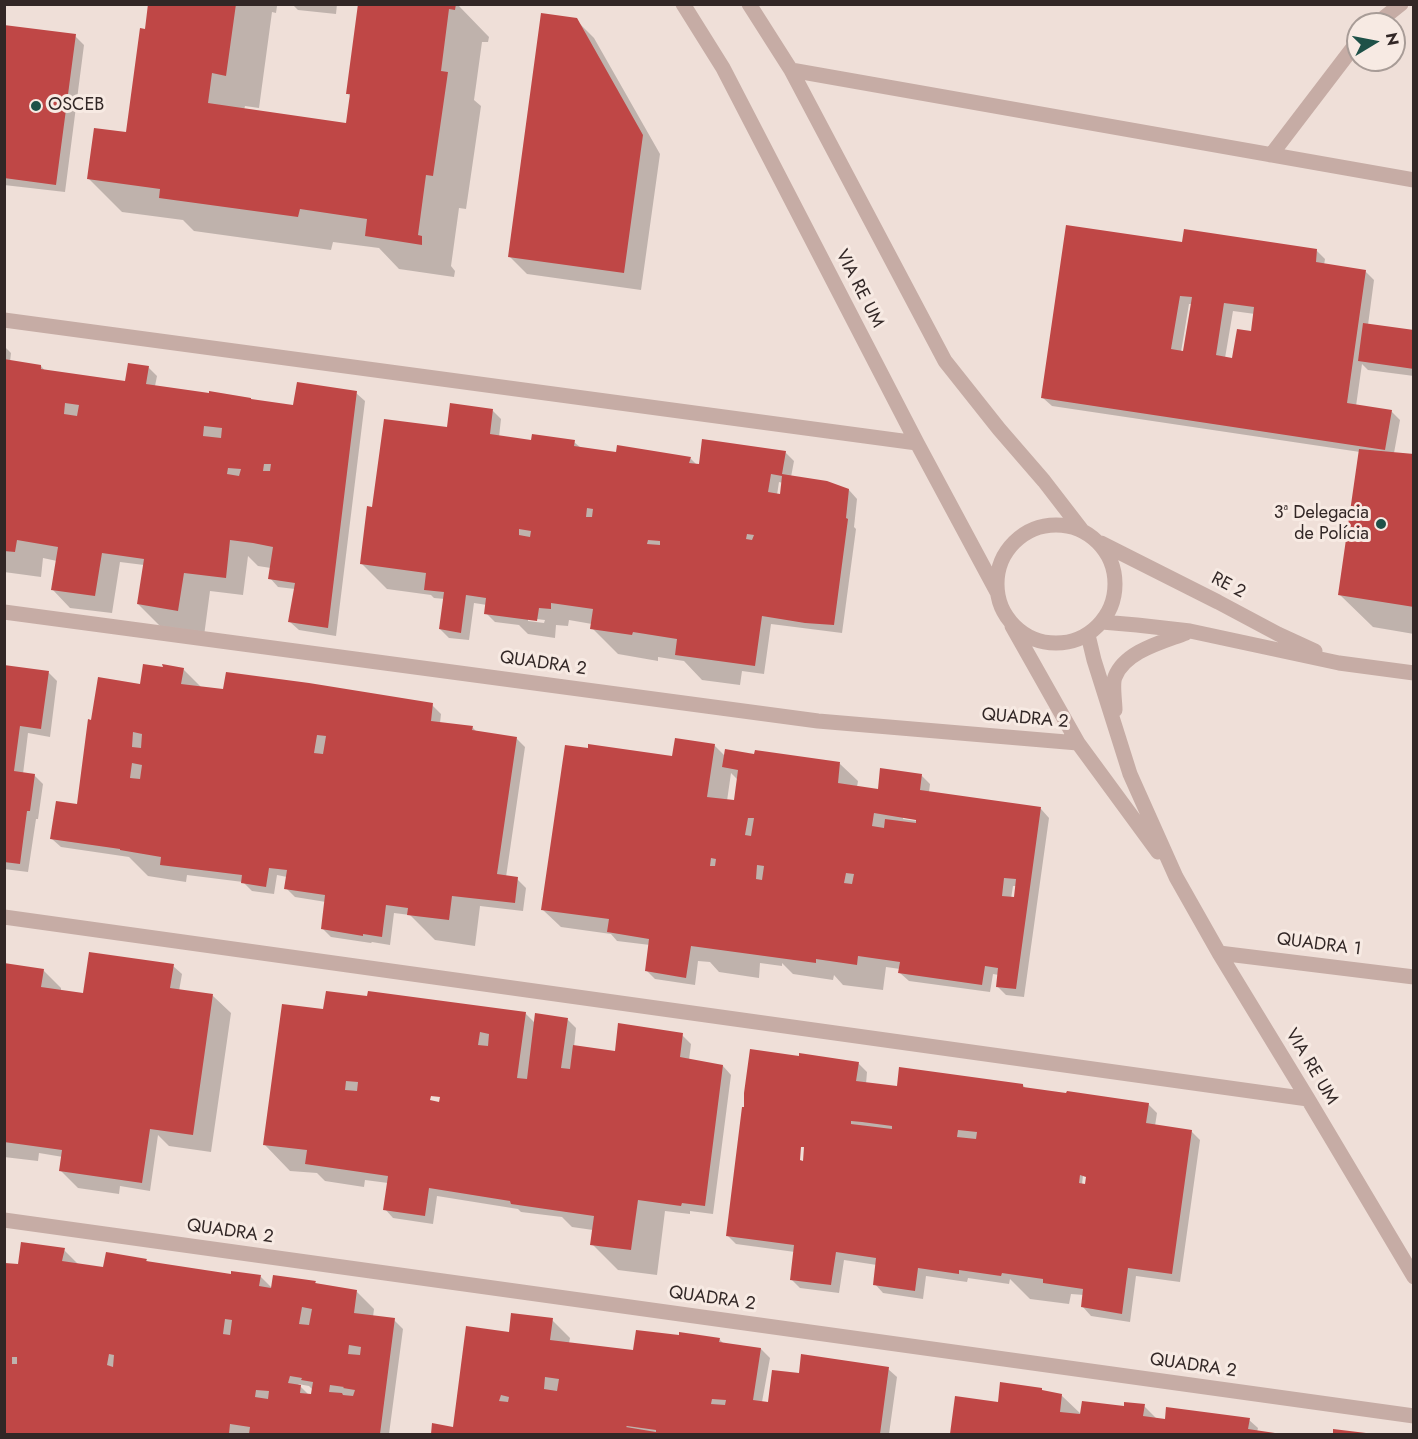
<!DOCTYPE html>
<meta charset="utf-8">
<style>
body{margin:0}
#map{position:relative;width:1418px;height:1439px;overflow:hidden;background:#efdfd8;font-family:Jost,sans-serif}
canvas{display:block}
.frame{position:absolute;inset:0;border:6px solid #322726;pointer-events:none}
.north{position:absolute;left:1346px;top:12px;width:60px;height:60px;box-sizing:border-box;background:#f7eae3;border:2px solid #a89c97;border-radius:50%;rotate:80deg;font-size:16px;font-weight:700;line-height:24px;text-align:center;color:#322726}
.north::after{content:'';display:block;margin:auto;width:21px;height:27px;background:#1e5148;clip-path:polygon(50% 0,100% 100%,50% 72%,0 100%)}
</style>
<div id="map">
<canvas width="1418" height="1439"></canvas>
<div class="frame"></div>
<div class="north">N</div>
</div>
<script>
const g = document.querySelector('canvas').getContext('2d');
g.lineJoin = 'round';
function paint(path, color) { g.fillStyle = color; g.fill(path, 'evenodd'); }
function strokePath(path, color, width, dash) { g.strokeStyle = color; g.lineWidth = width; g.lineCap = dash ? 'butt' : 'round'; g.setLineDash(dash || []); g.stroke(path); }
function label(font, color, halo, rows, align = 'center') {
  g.font = font + ' Jost,sans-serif'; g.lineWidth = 6; g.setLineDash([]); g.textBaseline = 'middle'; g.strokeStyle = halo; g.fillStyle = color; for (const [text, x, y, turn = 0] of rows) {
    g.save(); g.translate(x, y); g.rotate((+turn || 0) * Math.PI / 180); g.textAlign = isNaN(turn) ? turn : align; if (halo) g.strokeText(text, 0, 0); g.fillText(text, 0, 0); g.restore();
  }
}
paint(new Path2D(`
 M150 4H275L277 6 276 13 272 12 259 108 245 106 244 110 347 124 351 97 347 93 360 4H457L489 37 488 42H482L474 100 481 106 466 209 459 208 451 266 455 271 454 277 399 269 379 248 333 242 331 250 194 231 183 220 122 212 89 179 127 134Z
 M292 4H337L336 14 298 10Z
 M576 20 594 38 660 154 641 290 527 274 509 256Z
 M4 26 75 36 84 45 65 192 4 185Z
 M1183 244 1316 250 1325 259 1324 265 1365 271 1374 280 1368 325 1414 332V376L1368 370 1362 364 1356 406 1391 411 1400 420 1394 453 1414 455V634L1373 627 1339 594 1360 452 1052 406 1043 398ZM1189 304H1192L1184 353 1181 352ZM1233 311 1255 314 1252 333 1233 359 1225 358Z
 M4 346 11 353 10 362 41 366 46 372 126 383 148 367 157 376 155 386 292 406 356 393 365 401 336 636 299 630 290 622 295 589 278 587 270 578 271 568 258 566 248 556 243 595 210 591 204 636 164 630 138 604 144 565 120 562 112 613 70 608 53 590 57 561 43 558 41 577 4 572Z
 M493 411 501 419 499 437 533 441 574 442 581 448 615 453 690 458 698 466 785 452 794 461 791 477 849 490 857 499 854 527 856 529 842 633 771 624 764 674 742 671 740 685 702 680 684 661 658 657V661L618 654 592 628V624L569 620 568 626 556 625 555 638 528 634 519 625 495 622 486 613 487 605 474 603 469 640 449 638 440 629 445 599 434 598 431 595 387 589 361 563 373 509 448 429ZM779 482 783 483 781 496 777 495ZM528 618 545 620 544 623 528 621Z
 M4 667 49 673 57 681 50 737 28 733 23 774 34 775 43 784 38 819H36L28 872 4 869Z
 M183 669 202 688 432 705 441 714 440 723 472 727 478 733 516 738 525 747 506 877 517 879 526 888 523 911 480 906 475 946 435 940 410 915 394 913 390 945 372 942 371 943 331 937 322 928 326 902 295 897 286 888 287 877 277 875 274 894 252 891 243 882 187 875 186 882 148 876 129 857 61 847 52 839 78 806 93 722 139 685Z
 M714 745 725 756 753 755 840 764 858 781 857 787 879 790 921 775 930 784 929 792 1041 809 1049 818 1024 997 1006 995 997 986 999 975 993 974 990 992 909 981 900 973V969L886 967 883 990 843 985 834 975 833 980 793 974 782 963V966L760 963 759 978 719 972 710 962 698 961 695 985 655 979 646 970 650 945 617 941 611 934 561 927 543 910 671 757ZM731 773 738 780 735 802 727 801ZM903 816 923 819V822L903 819ZM1013 886H1017L1016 899H1011Z
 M4 964 43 970 61 988V991L82 994 173 966 182 974 179 991 213 996 231 1013 211 1152 169 1146 158 1135 150 1191 120 1186 119 1194 78 1188 61 1171 63 1157 39 1153 38 1161 4 1157Z
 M323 1010 525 1013 535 1023 568 1020 576 1028 574 1047 616 1052 682 1035 691 1044 689 1060 723 1066 731 1075 713 1214 690 1211V1214L665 1211 657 1275 618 1270 592 1244 593 1230 572 1227 562 1217 521 1212 518 1209 437 1196 433 1224 393 1218 385 1209 388 1183 365 1180 364 1187 325 1181 317 1173 290 1171 264 1144ZM430 1095 442 1096 441 1103 429 1101Z
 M858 1063 867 1072 866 1084 898 1088 1023 1085 1026 1089 1148 1104 1157 1113 1155 1126 1191 1131 1200 1140 1180 1282 1136 1276 1130 1322 1091 1316 1083 1307 1084 1295 1071 1294 1069 1304 1030 1299 1010 1279 1009 1284 968 1278 967 1282 926 1276 923 1299 883 1293 875 1284 877 1265 844 1260 839 1293 800 1288 791 1279 795 1252 736 1244 727 1235ZM800 1145 806 1146 804 1162H798ZM1083 1175 1087 1176 1086 1186 1082 1185Z
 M64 1250 79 1265 104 1269 146 1260 149 1263 233 1276H260L273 1289 315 1282 318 1285 356 1291 374 1309 373 1317 394 1320 403 1329 389 1434H4V1264L19 1266ZM298 1384 309 1386 313 1390 312 1396 309 1395Z
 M552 1320 570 1338 569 1343 634 1352 719 1339 724 1344 761 1349 770 1358 762 1402 770 1403 800 1375 888 1369 897 1377 889 1434H432L433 1425 454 1428 510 1334Z
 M1044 1392 1061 1395 1082 1415 1125 1407 1144 1406 1158 1420H1249L1258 1428 1257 1432 1274 1434H951L956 1398 999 1404Z`), '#0003');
paint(new Path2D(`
 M148 4H236L226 76 212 73 208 103 346 123 350 94H346L358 4H456L455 10 449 9 441 71 448 72 433 176 426 175 418 235 422 236V245L365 236 367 219 300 209 298 217 159 198 160 189 87 179 94 128 126 132 140 28 145 29Z
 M541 13 577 18 643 135 624 273 508 257Z
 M4 25 76 34 56 185 4 178Z
 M1066 225 1182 242 1184 229 1317 249 1316 262 1366 270 1347 403 1392 410 1385 450 1041 398ZM1180 296 1192 297 1183 351 1171 349ZM1224 303 1254 307 1251 331 1237 329 1232 358 1216 355Z
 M1363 323 1414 330V369L1358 361Z
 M4 359 41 365V369L125 381 128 363 149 366 146 384 209 393V391L251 398V399L293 405 297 382 357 391 328 628 288 622 295 583 268 579 273 547 253 543 230 540 226 578 184 573 178 611 137 604 144 559 102 553 95 596 51 590 58 547 17 540 15 552 4 551ZM65 403 79 405 77 416 64 414ZM204 426 222 428 221 438 203 436ZM264 464H271L270 471H263ZM228 468 241 469 239 476 227 474Z
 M450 403 493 409 490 434 531 440 532 434 575 440 574 446 616 452 617 445 691 457 689 463 699 464 702 439 786 451 782 474 827 481 849 489 846 518 848 519 834 625 805 623 762 616 755 666 675 655 677 639 633 632 632 635 590 629 593 609 551 603V609L539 608 537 621 484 614 486 598 466 595 461 633 439 629 444 592 424 590 426 573 360 564 367 506 372 507 384 419 447 427ZM771 474 782 476 780 494 768 492ZM587 508 593 509 592 517H586ZM519 529 531 531 530 537 519 535ZM747 534 754 535 752 540 746 539ZM648 540 660 541V545L647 544Z
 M1359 449 1414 454V607L1338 595Z
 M143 664 163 667 162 664 184 668 181 684 223 689 226 672 309 683 433 703 431 721 473 726 472 730 517 737 497 874 518 877 515 903 452 896 449 920 407 915 408 908 386 905 382 937 363 934V936L321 929 325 895 284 889 287 870 269 868 266 887 241 883 242 875 160 865 161 857 120 850V849L50 839 56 801 77 804 88 719 91 720 98 677 140 684ZM133 732 142 734 141 748 132 747ZM317 735 326 736 323 754 314 753ZM132 763 142 765 140 779 130 778Z
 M4 665 49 671 41 729 20 726 14 771 35 774 30 811H27L20 864 4 862Z
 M675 738 715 744 707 797 734 800 738 770 722 767 725 749 754 754 755 750 840 762 838 783 878 789 880 768 922 774 920 790 1041 807 1016 989 996 987 998 968 985 966 982 985 898 973 900 962 858 956 857 965 816 959V963L691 946 686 978 645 971 649 939 607 932 609 919 541 910 565 745 588 748V744L672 756ZM874 813 916 820V823L885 819 884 828 872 826ZM748 818H754L751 836 745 835ZM711 858 716 859 715 866H710ZM757 865 764 866 762 880 756 879ZM846 873 854 874 852 884 844 883ZM1004 878 1016 879 1014 897 1002 896Z
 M89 952 174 964 170 988 213 994 193 1135 150 1129 142 1183 59 1171 62 1150 4 1142V963L44 969 41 987 83 993Z
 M326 991 367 996 368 991 526 1012 517 1078 527 1079 535 1013 568 1018 561 1068 570 1069 573 1045 615 1051 618 1023 683 1033 680 1057 723 1065 705 1206 682 1203 681 1206 638 1200 631 1250 590 1245 594 1216 511 1204 510 1201 429 1188 425 1216 383 1210 388 1176 305 1164 307 1150 263 1145 282 1004 323 1009ZM480 1032 489 1034 488 1046 478 1045ZM346 1081 358 1082 357 1091 345 1090ZM431 1096 440 1097 439 1102 430 1100Z
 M750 1049 799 1056V1053L859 1062 856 1081 897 1086 899 1067 1023 1084V1087L1066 1093 1067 1091 1149 1103 1146 1123 1192 1130 1172 1274 1128 1268 1122 1314 1081 1307 1083 1289 1043 1283V1279L1002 1273 1001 1276 959 1270V1274L918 1268 915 1291 873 1285 876 1258 836 1252 831 1285 790 1280 794 1245 726 1236 742 1107H744V1093ZM851 1121 862 1122 892 1126V1129L851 1124ZM958 1130 977 1132 976 1139 957 1137ZM801 1147H804L803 1161 800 1160ZM1080 1175 1086 1177 1085 1184 1079 1183Z
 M21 1242 65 1248 62 1261 103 1267 106 1252 147 1259 146 1261 231 1274V1271L261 1275 259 1286 271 1288 273 1275 316 1281 315 1283 357 1290 354 1313 395 1318 380 1434H249L250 1427 230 1424 229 1434H5V1263L18 1264ZM302 1307 312 1309 309 1325 299 1324ZM225 1319 232 1320 230 1335 223 1334ZM349 1345 361 1347 360 1355 348 1354ZM109 1354 114 1355 113 1367 107 1365ZM12 1357H17V1364H12ZM290 1376 302 1378 301 1380 313 1382 311 1394 300 1393 301 1385 288 1383ZM330 1385 344 1387 343 1388 355 1390 353 1396 343 1395 342 1393 329 1392ZM256 1390 269 1391 268 1399 255 1397Z
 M511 1313 553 1318 550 1340 633 1350 636 1330 679 1335V1332L720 1338 719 1342 761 1348 753 1400 768 1402 772 1370 799 1373 801 1354 889 1367 880 1434H431L432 1423 453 1427 466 1326 509 1332ZM545 1377 559 1379 557 1391 544 1389ZM501 1395 509 1397 508 1402 499 1401ZM712 1399 726 1400 725 1405 711 1404ZM627 1426 656 1430V1432L626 1427Z
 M1000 1382 1042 1388V1390L1062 1394 1060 1412 1080 1414 1082 1401 1124 1406V1402L1145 1404 1143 1416 1165 1419 1166 1407 1250 1418 1248 1429 1275 1433V1434H950L955 1396 998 1402Z
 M1333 1429 1366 1433V1434H1333Z`), '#bf4746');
strokePath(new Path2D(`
 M683 4 723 68 917 443 997 592
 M749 4 791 70 945 361 999 429 1044 481 1081 529
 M1376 24 1401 4
 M791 70 1414 180
 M1271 155 1358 41
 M4 320 917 443
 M997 584a59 59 0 1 1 118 0a59 59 0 1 1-118 0Z
 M1101 543 1218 602 1278 634 1315 651
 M4 612 818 721 1078 743
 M1102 622 1137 625 1190 631 1339 663 1414 673
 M1012 626 1078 743 1158 852
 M1088 635 1094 660 1130 774 1176 877 1219 953 1308 1099 1414 1277
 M1115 710C1115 702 1112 684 1115 677 1125 651 1163 642 1186 633
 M4 917 1308 1099
 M1219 953 1414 977
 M4 1220 1414 1416`), '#c6aca5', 15);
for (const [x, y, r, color] of [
 [36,106,6,"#1e5148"],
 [1381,524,6,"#1e5148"]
]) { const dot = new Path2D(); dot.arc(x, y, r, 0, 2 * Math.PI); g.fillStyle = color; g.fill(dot); strokePath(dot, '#f7eae3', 2); }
label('18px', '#322726', '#f7eae3', [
 ["OSCEB",48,106],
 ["3ª Delegacia",1369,514,"right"],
 ["de Polícia",1369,535,"right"]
], 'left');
label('18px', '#322726', '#f7eae3', [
 ["VIA RE UM",859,289,63],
 ["RE 2",1228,586,28],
 ["QUADRA 2",543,664,8],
 ["QUADRA 2",1025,719,5],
 ["QUADRA 1",1319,945,7],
 ["VIA RE UM",1311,1067,59],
 ["QUADRA 2",230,1232,8],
 ["QUADRA 2",712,1299,8],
 ["QUADRA 2",1193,1366,8]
]);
</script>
